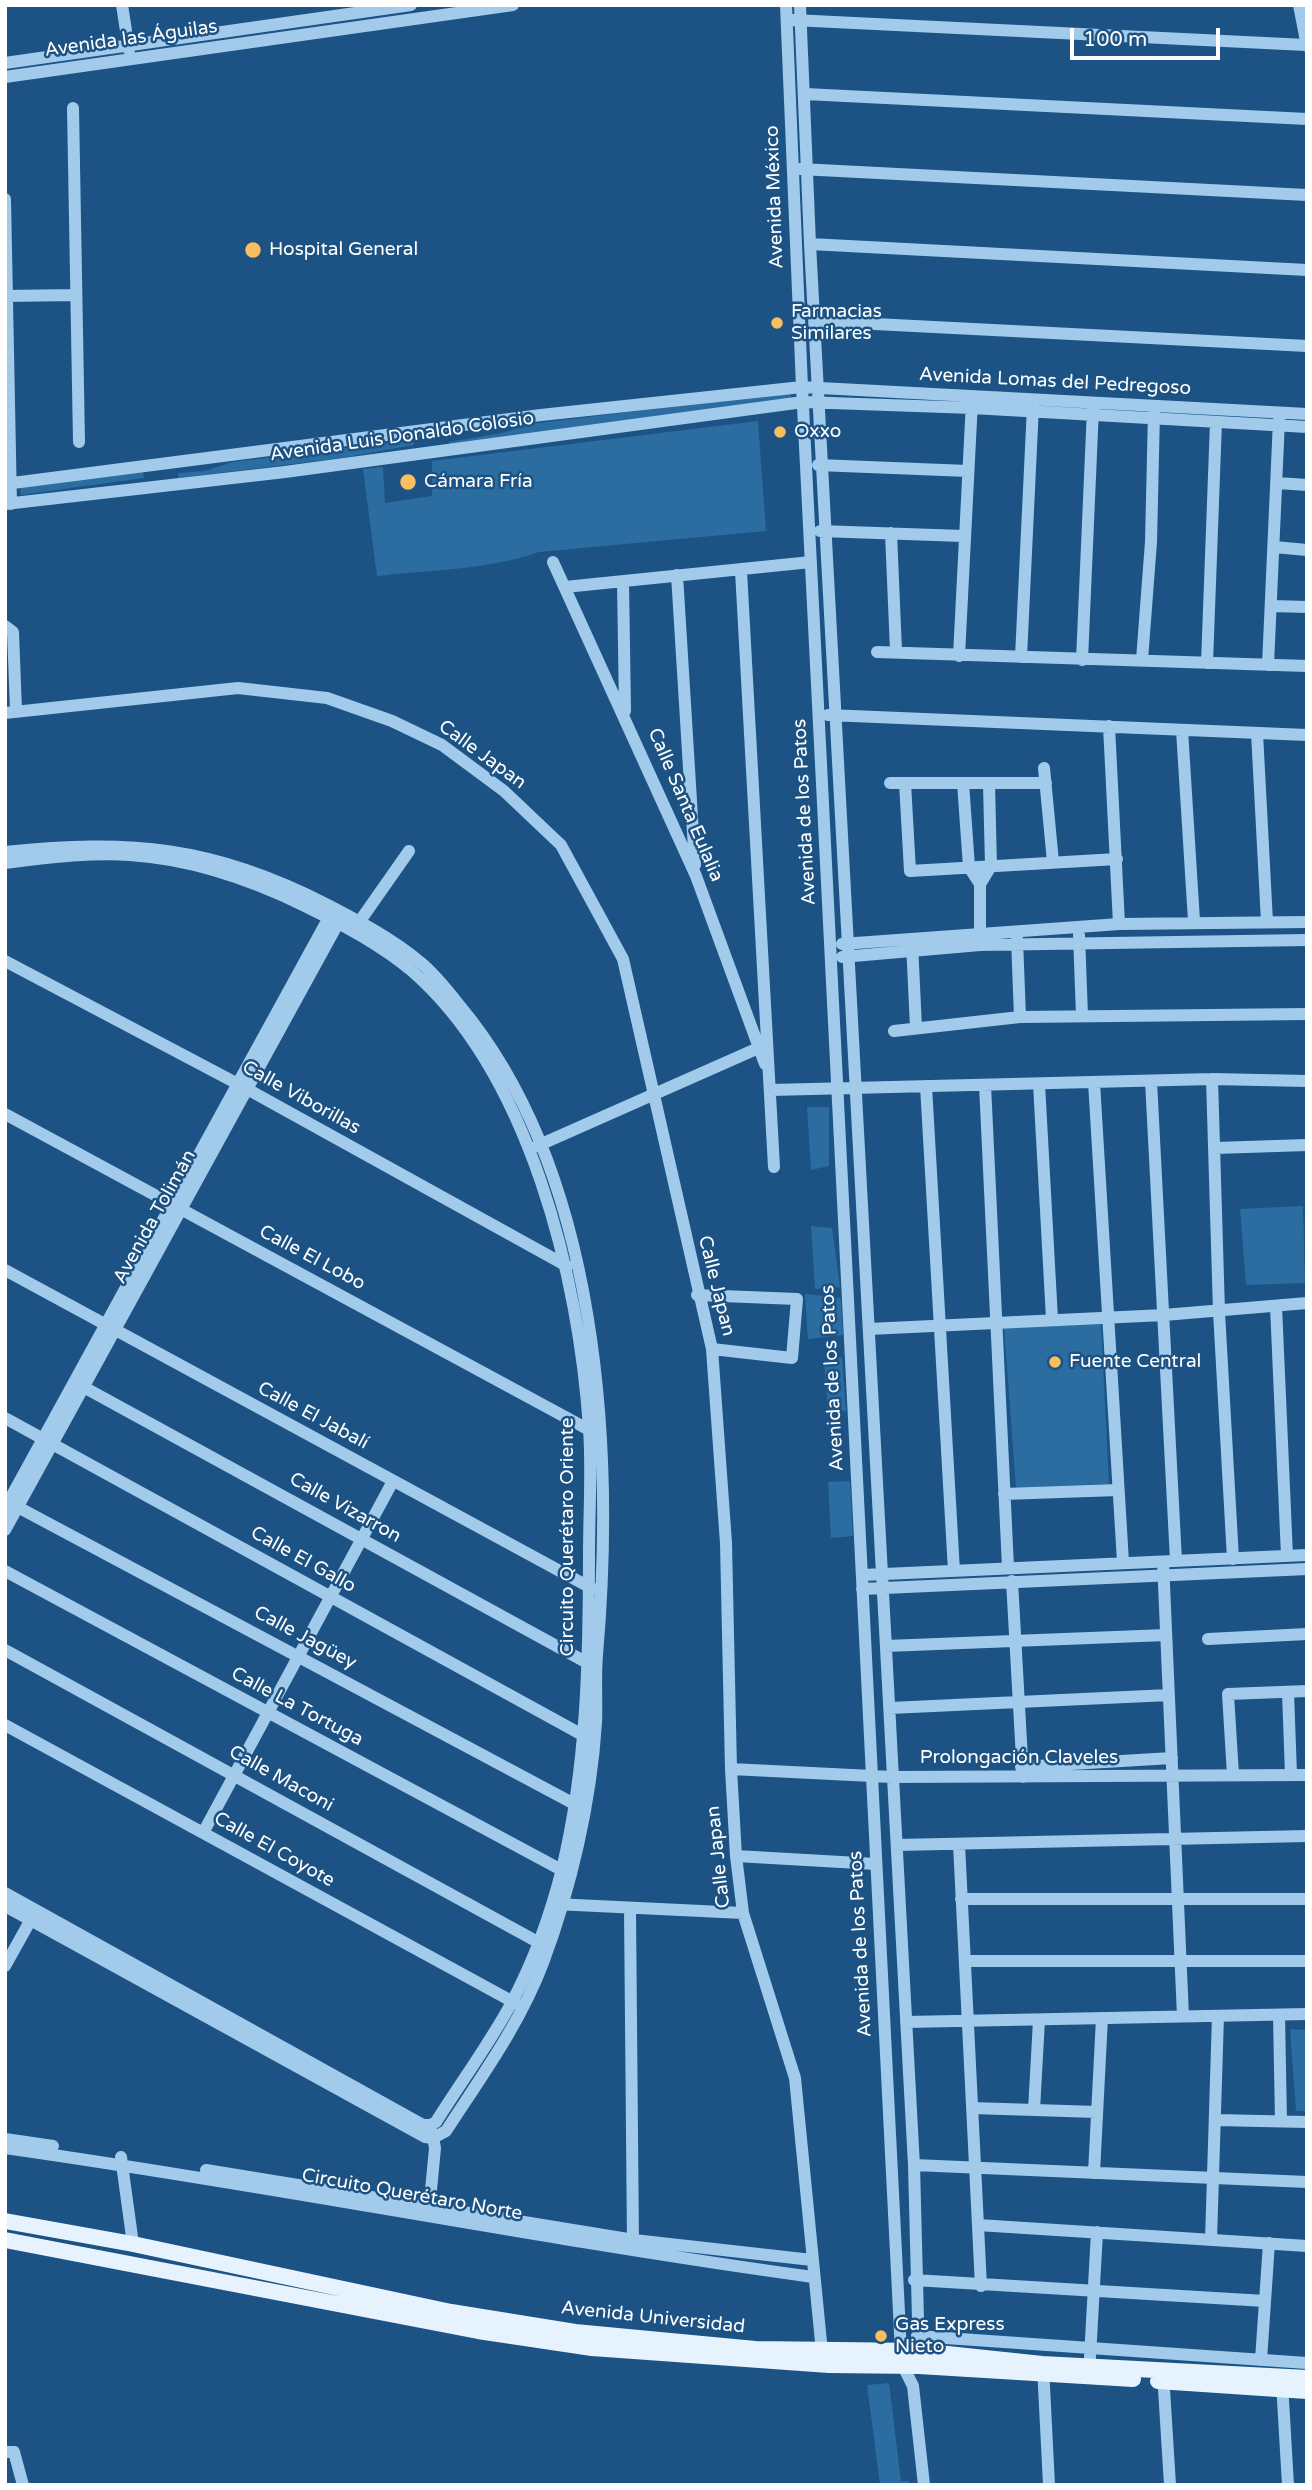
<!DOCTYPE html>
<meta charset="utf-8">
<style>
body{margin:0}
#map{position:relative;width:1312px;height:2490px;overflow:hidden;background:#1c5384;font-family:"Varela Round",sans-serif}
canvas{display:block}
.frame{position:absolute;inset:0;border:7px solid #fff;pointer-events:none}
.scale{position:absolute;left:1070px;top:28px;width:150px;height:32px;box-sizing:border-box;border:4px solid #fff;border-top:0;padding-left:9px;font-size:21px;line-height:24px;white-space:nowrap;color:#fff;-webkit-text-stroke:5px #1c5384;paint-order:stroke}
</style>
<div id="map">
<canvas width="1312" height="2490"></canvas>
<div class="frame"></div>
<div class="scale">100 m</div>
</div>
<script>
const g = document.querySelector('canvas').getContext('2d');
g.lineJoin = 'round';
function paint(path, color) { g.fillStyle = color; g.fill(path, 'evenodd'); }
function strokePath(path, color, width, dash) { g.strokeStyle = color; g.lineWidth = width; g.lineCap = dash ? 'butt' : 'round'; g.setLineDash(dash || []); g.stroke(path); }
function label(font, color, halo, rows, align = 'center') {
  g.font = font + ' "Varela Round",sans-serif'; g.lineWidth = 5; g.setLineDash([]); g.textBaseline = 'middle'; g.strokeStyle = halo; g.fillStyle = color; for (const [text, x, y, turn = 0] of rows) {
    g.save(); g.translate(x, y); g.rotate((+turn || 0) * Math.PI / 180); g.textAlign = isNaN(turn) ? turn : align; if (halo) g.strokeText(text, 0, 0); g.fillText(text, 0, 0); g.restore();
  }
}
paint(new Path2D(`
 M790 392 791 398 450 446 449 442 502 433 531 424Z
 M758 421 766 531 539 552C488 570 430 570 377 576L363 469 383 467 385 503 432 496V461Z
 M413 440 414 445 342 458 178 478V473L205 471 232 462Z
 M143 472 144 478 20 495 21 486Z
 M807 1107H829V1166L811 1170Z
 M1303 1206 1305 1283 1246 1285 1240 1209Z
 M811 1226 832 1228 840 1287 815 1289Z
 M805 1294 841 1298 843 1335 808 1339Z
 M1101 1322 1109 1484 1016 1488 1004 1328Z
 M842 1357 846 1411 828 1412 824 1362Z
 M850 1481 853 1536 831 1538 828 1482Z
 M1290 2029 1307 2030V2111H1296Z
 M889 2383 901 2481H909V2485H880L867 2385Z`), '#2b6ca1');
strokePath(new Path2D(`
 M122 5 129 50
 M786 5 802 387 901 2351 904 2368 913 2386 924 2485
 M800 5 810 244 914 2165 919 2358
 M1299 5 1307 46
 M793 20 1306 45
 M5 63 411 5
 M5 77 513 5
 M805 94 1307 119
 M73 108 79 442
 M800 169 1307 195
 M5 199 11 504
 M810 244 1307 270
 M5 296 75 295
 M816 321 1307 346
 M818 465 968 471
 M1278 483 1307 485
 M5 484 541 415 802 387 1307 414
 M5 504 285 472 803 402 972 408 1307 427
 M820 531 963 536
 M891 533 896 651
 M1274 547 1307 550
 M553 562 696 876 765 1064
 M741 571 774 1167
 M677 575 695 865
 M623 582 625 711
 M565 587 811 562
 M1272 606 1307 607
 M5 626 13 632 16 711
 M877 652 1307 666
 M959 656 972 401
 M1021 657 1033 406
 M1082 660 1093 408
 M1142 660 1151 542 1154 412
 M1207 663 1216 422
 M1268 665 1279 420
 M5 713 238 688 327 698 392 721 442 745 504 791 561 845 623 959 712 1349 726 1543 731 1769 736 1856 743 1913 795 2078 822 2352
 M828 715 1307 735
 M1109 726 1119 924
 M1182 730 1194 921
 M1257 733 1267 922
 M1044 768 1053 862
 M890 783H1046
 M905 783 910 871 1117 859
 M963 783 969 867 980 884V941
 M5 852C130 839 213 846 326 904 357 920 393 939 420 962 435 974 448 991 460 1006 599 1173 615 1447 597 1655 595 1678 597 1700 596 1723 591 1802 571 1888 543 1963 520 2024 481 2077 446 2131L433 2138
 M5 863C46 858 89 852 130 855 192 859 250 879 305 906 339 922 384 947 412 971 530 1074 579 1278 589 1428 592 1470 589 1512 589 1554 589 1659 587 1766 562 1869 551 1913 533 1962 512 2002 490 2043 461 2082 436 2122L430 2125
 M980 884 991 866 989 783
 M355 928 409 851
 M1079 935 1082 1016
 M1017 939 1020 1017
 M912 943 916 1028
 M842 944 1119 924 1307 922
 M842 957 980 945 1307 940
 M5 961 238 1084 567 1266
 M894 1031 1020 1017 1307 1014
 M1212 1079 1219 1312 1233 1559
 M1151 1081 1176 1561
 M1094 1082 1123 1562
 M1039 1084 1052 1319
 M985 1085 1008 1567
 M926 1086 954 1571
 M771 1090 1212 1079 1307 1081
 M5 1114 593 1432
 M537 1146 763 1046
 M1215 1148 1307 1145
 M5 1270 593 1589
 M697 1295 797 1299 792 1358 712 1349
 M1276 1306 1287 1556
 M869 1329 1164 1315 1307 1303
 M78 1384 593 1666
 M5 1418 588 1738
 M1004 1494 1118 1490
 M12 1504 580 1807
 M5 1508 332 912
 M5 1530 342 916
 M1163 1562 1183 2016
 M5 1571 569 1874
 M862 1575 1307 1555
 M1012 1581 1023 1777
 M862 1589 1307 1569
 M1208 1639 1307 1634
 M886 1646 1166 1635
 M5 1650 545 1946
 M1288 1692 1291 1775
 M890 1708 1169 1695
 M5 1725 517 2004
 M1021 1767 1172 1758
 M731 1769 892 1777 1307 1775
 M1233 1775 1228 1694 1307 1691
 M203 1833 393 1481
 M959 1844 981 2286
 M897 1845 1307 1836
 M736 1856 876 1864
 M5 1893 423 2125H430
 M961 1899H1307
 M555 1904 743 1913
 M5 1906 425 2137 433 2138
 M630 1909 633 2245
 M965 1961H1307
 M5 1966 34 1914
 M1279 2015 1281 2121
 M906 2022 1307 2014
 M972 2108 1097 2112
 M1034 2110 1039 2020
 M1215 2120 1307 2122
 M5 2139 53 2146
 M5 2148C275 2186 543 2240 813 2277
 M121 2157 133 2244
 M914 2165 1307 2182
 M206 2170 634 2240 812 2260
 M1094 2173 1102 2018
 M429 2211 435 2148 432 2132
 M978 2225 1307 2246
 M1211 2240 1218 2016
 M914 2280 1265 2301
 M917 2336 1307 2363
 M1261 2360 1269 2243
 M1043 2367 1049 2485
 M1163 2373 1170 2485
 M1089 2375 1097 2232
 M1282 2383 1288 2485
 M5 2452H14L23 2485`), '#a2caeb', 12);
strokePath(new Path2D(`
 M5 2221 133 2244 451 2312 575 2332 755 2349 919 2351 1042 2364 1307 2378
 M5 2240 478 2331 592 2348 829 2365 919 2366 1133 2379
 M1158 2381 1307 2391`), '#e6f2fe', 16);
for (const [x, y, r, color] of [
 [253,250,9,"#fcbf5f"],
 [777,323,7,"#fcbf5f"],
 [780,432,7,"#fcbf5f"],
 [408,482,9,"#fcbf5f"],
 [1055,1362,7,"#fcbf5f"],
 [881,2336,7,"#fcbf5f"]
]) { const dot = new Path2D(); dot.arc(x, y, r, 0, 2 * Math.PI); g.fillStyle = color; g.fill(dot); strokePath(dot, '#1c5384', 2.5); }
label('19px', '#fff', '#1c5384', [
 ["Avenida las Águilas",131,39,-8],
 ["Avenida México",775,197,-92],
 ["Avenida Lomas del Pedregoso",1055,382,3],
 ["Avenida Luis Donaldo Colosio",402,437,-8],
 ["Calle Japan",482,755,36],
 ["Calle Santa Eulalia",685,805,67],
 ["Avenida de los Patos",805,812,-93],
 ["Calle Viborillas",301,1098,29],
 ["Avenida Tolimán",155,1217,-61],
 ["Calle El Lobo",312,1258,28],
 ["Calle Japan",716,1286,76],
 ["Avenida de los Patos",833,1378,-93],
 ["Calle El Jabalí",313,1416,28],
 ["Calle Vizarron",345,1508,29],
 ["Circuito Querétaro Oriente",568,1537,-90],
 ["Calle El Gallo",303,1560,29],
 ["Calle Jagüey",305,1638,28],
 ["Calle La Tortuga",297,1707,28],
 ["Prolongación Claveles",1019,1758],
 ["Calle Maconi",281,1779,29],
 ["Calle El Coyote",274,1850,29],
 ["Calle Japan",719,1857,-96],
 ["Avenida de los Patos",861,1944,-93],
 ["Circuito Querétaro Norte",412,2195,10],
 ["Avenida Universidad",653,2318,6]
]);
label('19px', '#fff', '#1c5384', [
 ["Hospital General",269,250],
 ["Farmacias",791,312],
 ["Similares",791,334],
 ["Oxxo",794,432],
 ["Cámara Fría",424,482],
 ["Fuente Central",1069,1362],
 ["Gas Express",895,2325],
 ["Nieto",895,2347]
], 'left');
</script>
